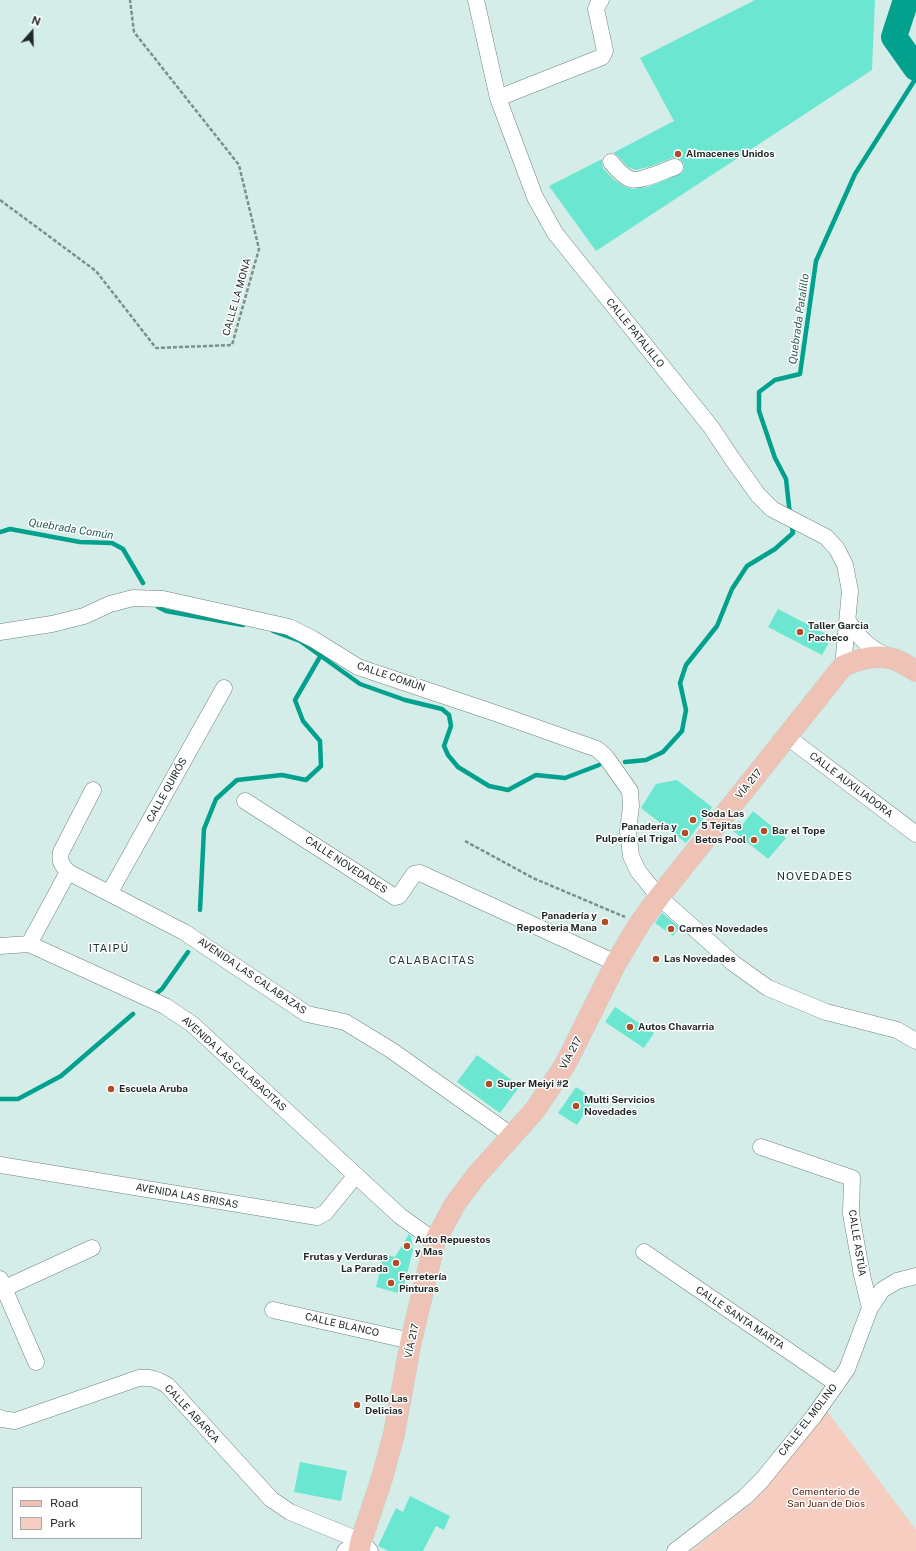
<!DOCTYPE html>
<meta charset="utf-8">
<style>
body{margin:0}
#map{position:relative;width:916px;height:1551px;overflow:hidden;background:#d5ede8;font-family:"Public Sans",sans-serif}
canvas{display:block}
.legend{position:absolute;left:12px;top:1487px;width:130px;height:52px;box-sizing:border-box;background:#fff;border:1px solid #a6aaa9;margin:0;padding:5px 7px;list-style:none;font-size:12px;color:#212a28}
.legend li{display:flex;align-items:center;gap:8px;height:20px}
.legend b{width:20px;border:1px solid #a6aaa9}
.north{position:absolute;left:12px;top:12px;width:40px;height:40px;-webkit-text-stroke:3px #fff;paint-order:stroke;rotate:20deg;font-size:11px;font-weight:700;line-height:16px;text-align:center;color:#212a28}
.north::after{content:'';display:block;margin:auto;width:14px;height:18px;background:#212a28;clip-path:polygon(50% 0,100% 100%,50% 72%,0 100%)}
</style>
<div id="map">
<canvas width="916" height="1551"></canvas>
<ul class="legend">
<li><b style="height:5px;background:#eec3b5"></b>Road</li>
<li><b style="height:11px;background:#f6cec1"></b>Park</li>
</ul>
<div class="north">N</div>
</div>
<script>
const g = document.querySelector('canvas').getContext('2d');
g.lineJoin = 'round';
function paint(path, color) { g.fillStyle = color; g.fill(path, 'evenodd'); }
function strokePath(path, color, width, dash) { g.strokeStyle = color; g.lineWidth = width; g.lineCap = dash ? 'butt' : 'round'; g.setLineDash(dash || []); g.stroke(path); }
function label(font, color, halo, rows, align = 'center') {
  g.font = font + ' "Public Sans",sans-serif'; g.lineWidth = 3; g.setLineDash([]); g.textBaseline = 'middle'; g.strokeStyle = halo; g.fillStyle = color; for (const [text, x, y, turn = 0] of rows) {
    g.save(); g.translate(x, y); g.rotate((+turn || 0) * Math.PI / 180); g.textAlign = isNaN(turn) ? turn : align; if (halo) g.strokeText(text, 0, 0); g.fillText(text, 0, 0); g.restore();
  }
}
paint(new Path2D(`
 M827 1411 916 1530V1551H690L751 1504Z`), '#f6cec1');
strokePath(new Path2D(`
 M790 515 786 479 775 458 759 411V392L775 380 800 374 816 261 855 174 916 78
 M0 532 10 529 80 542 112 543 123 549 143 583
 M158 607 166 611 243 625
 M273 631 300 641 360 684 405 700 442 709 449 715 451 726 444 746 448 755 458 767 489 786 508 790 536 775 565 778 599 765
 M625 762 646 760 663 752 682 731 686 710 680 683 686 665 717 626 732 589 747 566 775 549 793 533 791 522
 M200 910 204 829 216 799 237 780 282 775 306 780 321 766 320 741 303 721 295 700 321 655
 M152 997 162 989 188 952
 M0 1099H18L61 1076 133 1014`), '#02a18e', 4.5);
strokePath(new Path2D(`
 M906 0 894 37 916 68`), '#02a18e', 26);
paint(new Path2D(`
 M755 0H875L872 70 596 251 549 186 602 159V163L603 168 613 179 623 186 632 189 648 187 682 173 684 169V164L681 160 677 158H672L649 167 635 170 628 167 618 156 613 153 674 121 640 58Z
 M778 609 832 637 822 655 768 627Z
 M677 780 712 807 686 843 641 808 656 784Z
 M753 811 786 838 768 859 732 830 739 821 743 824Z
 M662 913 679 927 673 936 655 923Z
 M615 1007 654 1033 644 1048 605 1022Z
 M477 1055 520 1086 500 1113 457 1082Z
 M576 1087 594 1099 577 1125 558 1113Z
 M409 1234 411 1236 413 1250 402 1294 376 1287 384 1254 395 1257Z
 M300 1462 347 1471 341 1501 294 1492Z
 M410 1496 450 1516 444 1530 436 1526 423 1551H388L378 1546 396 1508 403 1512Z`), '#6be6d1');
const minor = new Path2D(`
 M476 0 498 98 535 197 555 233 711 427 733 460 758 495 772 509 826 537 837 549 845 565 850 591 843 666
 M498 98 602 57 605 51 596 9 599 2 601 0
 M611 162C616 168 622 176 630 179 639 183 665 170 675 167
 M848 621C859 638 871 650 890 657
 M0 632 52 624 84 616 110 604 133 598 163 599 289 627 313 639 358 667 498 714 597 749 606 757 630 791 631 806 628 831 631 856 638 871 659 897 733 963 768 988 826 1012 897 1030 916 1041
 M786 736 916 834
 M93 790 61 852C59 861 62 865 68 872L184 932 307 1014 345 1022 391 1050 511 1135
 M245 801 395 897 399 896 414 874 420 873 616 963
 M110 892 224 688
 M29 944 68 872
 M0 946 29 944 165 1006 192 1024 400 1216 435 1241
 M761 1147 852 1178 851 1214 862 1275 870 1308
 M0 1165 317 1217 325 1213 356 1175
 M644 1252 837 1384
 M0 1279 36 1362
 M5 1288 92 1248
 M273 1310 411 1341
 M0 1418 2 1419 15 1421 139 1378C150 1377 157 1379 167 1385L271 1499 290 1512 361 1541 370 1551
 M345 1551 361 1541
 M675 1551 745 1497 762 1480 814 1416 847 1369 870 1308 882 1290 897 1281 916 1276`);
const major = new Path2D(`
 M359 1551 361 1541 382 1478 394 1434 411 1341 435 1241 455 1204 476 1176 535 1110 565 1065 616 963 640 923 659 897 843 666C859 659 876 654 893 659 901 661 909 667 916 671`);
strokePath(minor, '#6e837e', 17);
strokePath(major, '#cacccb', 22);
strokePath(new Path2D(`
 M0 200 96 271 156 348 232 345 259 249 239 165 134 32 130 0
 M465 841 533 878 625 917`), '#7e8e8b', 2.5, [4, 2]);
strokePath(minor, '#fff', 16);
strokePath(major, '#eec3b5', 21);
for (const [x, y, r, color] of [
 [678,154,4,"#b24b27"],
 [800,632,4,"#b24b27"],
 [693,820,4,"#b24b27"],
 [764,831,4,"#b24b27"],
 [685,833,4,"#b24b27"],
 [754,840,4,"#b24b27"],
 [605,922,4,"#b24b27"],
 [671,929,4,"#b24b27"],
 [656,959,4,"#b24b27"],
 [630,1027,4,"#b24b27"],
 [489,1084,4,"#b24b27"],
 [111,1089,4,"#b24b27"],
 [576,1106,4,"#b24b27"],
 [407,1246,4,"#b24b27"],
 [396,1263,4,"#b24b27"],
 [391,1283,4,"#b24b27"],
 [357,1405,4,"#b24b27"]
]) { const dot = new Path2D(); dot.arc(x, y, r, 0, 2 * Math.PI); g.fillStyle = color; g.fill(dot); strokePath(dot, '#fff', 1.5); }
label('bold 10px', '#212a28', '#fff', [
 ["Almacenes Unidos",686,154],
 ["Taller Garcia",808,626],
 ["Pacheco",808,638],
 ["Soda Las",701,814],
 ["5 Tejitas",701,826],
 ["Panadería y",677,827,"right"],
 ["Pulpería el Trigal",677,839,"right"],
 ["Bar el Tope",772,831],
 ["Betos Pool",746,840,"right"],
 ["Panadería y",597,916,"right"],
 ["Reposteria Mana",597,928,"right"],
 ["Carnes Novedades",679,929],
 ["Las Novedades",664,959],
 ["Autos Chavarria",638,1027],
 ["Super Meiyi #2",497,1084],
 ["Escuela Aruba",119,1089],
 ["Multi Servicios",584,1100],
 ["Novedades",584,1112],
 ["Auto Repuestos",415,1240],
 ["y Mas",415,1252],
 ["Frutas y Verduras",388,1257,"right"],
 ["La Parada",388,1269,"right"],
 ["Ferretería",399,1277],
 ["Pinturas",399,1289],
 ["Pollo Las",365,1399],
 ["Delicias",365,1411]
], 'left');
label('10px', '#212a28', '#fff', [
 ["CALLE LA MONA",237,297,-74],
 ["CALLE PATALILLO",635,333,51],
 ["CALLE COMÚN",391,677,19],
 ["VÍA 217",749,784,-51],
 ["CALLE AUXILIADORA",851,785,37],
 ["CALLE QUIRÓS",167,790,-61],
 ["CALLE NOVEDADES",346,865,33],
 ["AVENIDA LAS CALABAZAS",252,976,34],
 ["VÍA 217",571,1053,-62],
 ["AVENIDA LAS CALABACITAS",234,1064,42],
 ["AVENIDA LAS BRISAS",187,1196,10],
 ["CALLE ASTÚA",857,1243,81],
 ["CALLE SANTA MARTA",740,1318,34],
 ["CALLE BLANCO",342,1325,13],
 ["VÍA 217",412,1341,-78],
 ["CALLE ABARCA",192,1414,47],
 ["CALLE EL MOLINO",808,1420,-52]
]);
label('10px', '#59220f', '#fff', [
 ["Cementerio de",826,1492],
 ["San Juan de Dios",826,1504]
]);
label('italic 11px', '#2b5f56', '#fff', [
 ["Quebrada Patalillo",799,319,-82],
 ["Quebrada Común",71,529,9]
]);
g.letterSpacing = '1px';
label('11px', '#20332f', '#fff', [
 ["NOVEDADES",815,877],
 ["ITAIPÚ",109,949],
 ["CALABACITAS",432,961]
]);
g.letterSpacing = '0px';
</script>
